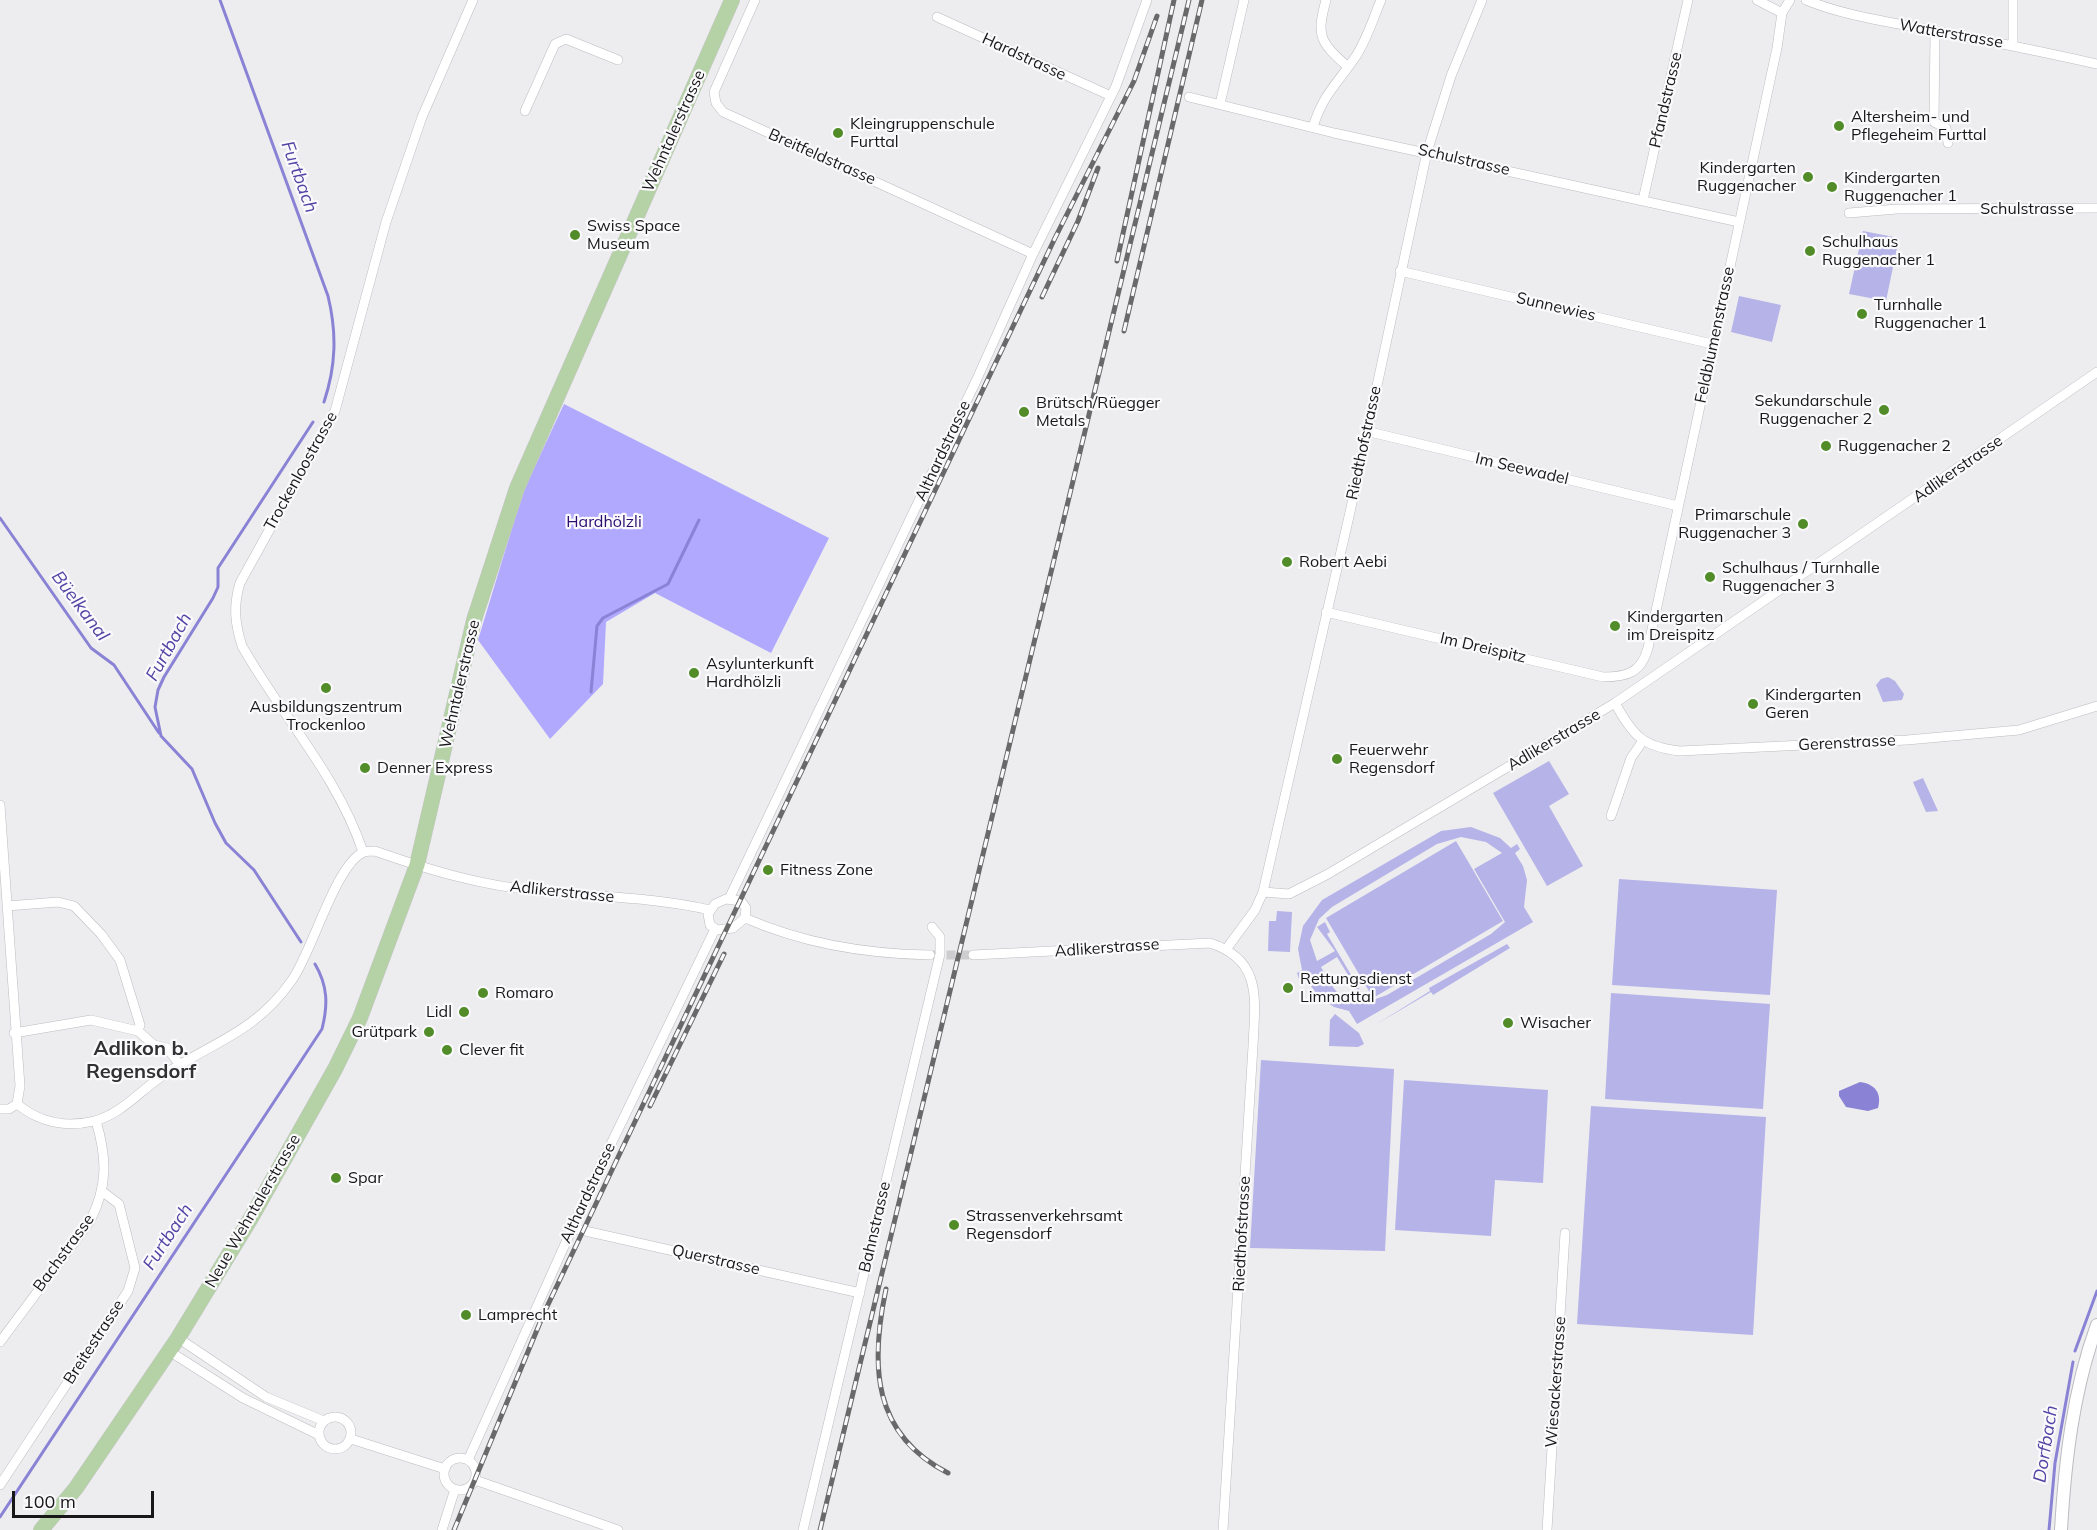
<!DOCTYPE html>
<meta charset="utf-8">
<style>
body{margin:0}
#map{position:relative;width:2097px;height:1530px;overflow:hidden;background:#ededf0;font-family:Mulish,sans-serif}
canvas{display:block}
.scale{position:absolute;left:12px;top:1491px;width:142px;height:27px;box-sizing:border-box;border:3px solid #171718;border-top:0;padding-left:8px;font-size:18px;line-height:21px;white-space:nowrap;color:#171718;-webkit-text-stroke:4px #fafafd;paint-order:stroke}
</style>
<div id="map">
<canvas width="2097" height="1530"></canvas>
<div class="scale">100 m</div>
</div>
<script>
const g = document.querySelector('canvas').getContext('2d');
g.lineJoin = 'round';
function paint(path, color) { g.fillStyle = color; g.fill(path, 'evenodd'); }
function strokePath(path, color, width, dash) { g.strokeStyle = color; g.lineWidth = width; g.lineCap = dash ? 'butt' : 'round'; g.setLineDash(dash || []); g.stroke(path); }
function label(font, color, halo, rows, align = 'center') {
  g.font = font + ' Mulish,sans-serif'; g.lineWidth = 4.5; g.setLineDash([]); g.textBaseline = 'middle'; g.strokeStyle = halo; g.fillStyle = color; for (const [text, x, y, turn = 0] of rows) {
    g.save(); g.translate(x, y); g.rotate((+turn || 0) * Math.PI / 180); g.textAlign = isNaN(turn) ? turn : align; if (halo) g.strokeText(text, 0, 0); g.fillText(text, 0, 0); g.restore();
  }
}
paint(new Path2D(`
 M1863 231 1899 238 1886 301 1849 294Z
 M1739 296 1781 305 1772 342 1731 332Z
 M1888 677 1895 681 1904 694 1902 700 1883 702 1876 685 1881 679Z
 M1549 761 1569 794 1549 806 1583 866 1547 886 1493 793Z
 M1923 778 1938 811 1926 812 1913 782Z
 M1471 827 1500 838 1511 848 1517 844 1520 849 1515 853 1523 866 1527 880 1524 907 1533 922 1357 1024 1349 1011 1334 1007 1318 996 1304 976 1299 979 1297 973 1302 970 1298 949 1303 926 1322 900 1441 831ZM1461 837 1486 842 1502 853 1474 869 1505 922 1491 934 1387 995 1367 1002 1327 934 1330 932 1325 922 1317 927 1335 951 1317 961 1310 940 1319 919 1332 907 1437 844ZM1337 957 1364 1001V1002C1339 1003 1332 986 1321 967Z
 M1456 841 1503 921 1373 998 1326 918Z
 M1619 879 1777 890 1770 995 1612 985Z
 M1277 911 1292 912 1290 952 1268 951 1269 921H1276Z
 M1507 944 1510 948 1433 995 1431 992 1375 1025 1430 991 1429 988Z
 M1611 993 1770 1004 1763 1109 1605 1099Z
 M1335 1014 1359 1033 1364 1044 1358 1047 1329 1046 1330 1020Z
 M1261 1060 1394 1069 1385 1251 1250 1248Z
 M1404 1080 1548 1090 1543 1183 1495 1180 1491 1236 1395 1230Z
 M1591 1106 1766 1117 1753 1335 1577 1324Z`), '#b5b3e7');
paint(new Path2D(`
 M564 404 829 538 771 653 655 593 606 622 603 684 550 739 478 640 523 492Z`), '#b0a9fe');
paint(new Path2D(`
 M1860 1082C1875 1084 1882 1093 1878 1108L1868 1111 1846 1107 1839 1096V1091Z`), '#8a83d5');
strokePath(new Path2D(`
 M220 0 328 296C337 333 336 366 324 402
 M0 518 91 648 114 665 159 733
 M591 692 597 626 603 618 668 584 699 520
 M301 942 254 870 226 843 215 823 192 769 161 736 155 707 158 690 164 677 213 598 218 587V568L313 422
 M2075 1351 2097 1291
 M0 1517 322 1029C328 1005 328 986 315 964
 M2049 1530 2055 1463 2073 1362`), '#8a83d5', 3);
strokePath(new Path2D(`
 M933 955H973`), '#cdcdd0', 9, [9, 4.5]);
const minor = new Path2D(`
 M755 0 714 92 716 103 723 112 1033 254
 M1326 0C1316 37 1320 42 1348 67
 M1757 0 1782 13
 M1806 0C1848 17 1892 22 1935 31 1990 41 2043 52 2097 64
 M2013 0V45
 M937 17 1111 96
 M1935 31 1934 122 1946 128 1948 143
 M1189 97 1334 133 1739 222
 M1220 104 1244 0
 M525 111 555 44 566 39 618 60
 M1313 127C1323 94 1338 83 1356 56 1367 39 1373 19 1381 0
 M1643 200 1688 0
 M1849 213 1897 209 2097 208
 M1400 271 1712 344
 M1366 431 1678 506
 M1326 612 1603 677C1627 677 1641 673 1648 648L1777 48 1782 13 1790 0
 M1615 703C1633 736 1643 747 1680 751L1907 740 2019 730 2097 706
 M0 805 20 1086 17 1104
 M1611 816 1631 758 1642 742
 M363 852C338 776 281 715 242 646 235 624 233 606 240 583L335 411 386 222 422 117 473 0
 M1263 892 1289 894 1328 874 1615 703 2097 372
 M726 899 741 901 746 908 745 918 733 928 717 930 710 925 708 914 715 904Z
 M729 899 976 381 1033 254 1116 86 1147 0
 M7 906 58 902 74 906 101 934 120 960 140 1025 138 1031
 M745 918C802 943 868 954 930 955
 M1227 948 1255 910 1263 892 1350 512 1427 152 1451 76 1482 0
 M973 955 1210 943C1263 960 1255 1000 1253 1046L1223 1530
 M14 1033 91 1020 138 1031 154 1045 167 1048 180 1065
 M17 1104C39 1122 66 1128 94 1121 119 1115 137 1094 158 1079 208 1043 254 1035 292 980 312 952 335 867 362 853 365 851 370 851 375 851 429 870 482 886 540 891 596 897 654 897 710 910
 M0 1109H9L17 1104
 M572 1228 860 1293
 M178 1338 266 1397 324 1421
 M0 1342 90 1221C108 1186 107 1158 96 1121
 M169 1351 243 1398 319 1435
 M319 1433a16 16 0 1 1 32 0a16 16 0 1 1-32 0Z
 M351 1439 445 1469
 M444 1474a16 16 0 1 1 32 0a16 16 0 1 1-32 0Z
 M468 1460 597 1173 715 929
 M475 1480 618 1530
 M0 1485 128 1291 135 1268 119 1204 103 1192
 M442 1530 455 1489
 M803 1530 940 954V937L932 927
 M1547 1530 1565 1233`);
const tertiary = new Path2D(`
 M2061 1530C2065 1461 2073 1391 2097 1325`);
const primary = new Path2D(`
 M41 1530 76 1488 178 1338 251 1218 335 1069 360 1018 417 865 474 620 517 488 732 0`);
strokePath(minor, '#bcbcc0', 10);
strokePath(tertiary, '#bcbcc0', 14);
strokePath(primary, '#c7c7c8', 16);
strokePath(minor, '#fff', 9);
strokePath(tertiary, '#fff', 12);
strokePath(primary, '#b5d1a6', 15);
const rail = new Path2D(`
 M1117 261 1174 0
 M1042 297 1078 221 1098 168
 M1124 331 1202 0
 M650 1106 724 954
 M886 1289C870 1365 872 1434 948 1473
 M454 1530 544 1313 1055 238 1134 81 1157 16
 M820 1530 1189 0`);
strokePath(rail, '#69696a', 5);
strokePath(rail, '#fafafd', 3, [9]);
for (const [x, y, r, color] of [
 [1839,126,6,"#528c29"],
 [838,133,6,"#528c29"],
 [1808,177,6,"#528c29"],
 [1832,187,6,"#528c29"],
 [575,235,6,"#528c29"],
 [1810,251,6,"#528c29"],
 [1862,314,6,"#528c29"],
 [1884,410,6,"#528c29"],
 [1024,412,6,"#528c29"],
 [1826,446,6,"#528c29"],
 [1803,524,6,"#528c29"],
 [1287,562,6,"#528c29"],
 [1710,577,6,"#528c29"],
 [1615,626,6,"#528c29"],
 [694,673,6,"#528c29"],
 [326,688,6,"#528c29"],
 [1753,704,6,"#528c29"],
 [1337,759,6,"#528c29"],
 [365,768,6,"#528c29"],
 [768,870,6,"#528c29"],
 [1288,988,6,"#528c29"],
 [483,993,6,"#528c29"],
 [464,1012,6,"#528c29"],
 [1508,1023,6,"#528c29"],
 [429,1032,6,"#528c29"],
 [447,1050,6,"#528c29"],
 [336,1178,6,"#528c29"],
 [954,1225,6,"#528c29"],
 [466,1315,6,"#528c29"]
]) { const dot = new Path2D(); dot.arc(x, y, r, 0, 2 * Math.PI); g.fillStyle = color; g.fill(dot); strokePath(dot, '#fafafd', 2); }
label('16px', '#171718', '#fafafd', [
 ["Watterstrasse",1951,34,10],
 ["Hardstrasse",1024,57,25],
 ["Pfandstrasse",1666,100,-77],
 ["Wehntalerstrasse",674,131,-66],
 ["Breitfeldstrasse",822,157,24],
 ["Schulstrasse",1464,160,13],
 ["Schulstrasse",2027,209],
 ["Sunnewies",1556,307,13],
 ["Feldblumenstrasse",1715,335,-78],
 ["Riedthofstrasse",1364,443,-78],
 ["Althardstrasse",943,451,-65],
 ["Im Seewadel",1522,469,13],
 ["Adlikerstrasse",1958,469,-35],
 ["Trockenloostrasse",301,471,-61],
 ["Im Dreispitz",1483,648,13],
 ["Wehntalerstrasse",460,684,-77],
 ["Adlikerstrasse",1554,740,-31],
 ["Gerenstrasse",1847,743,-3],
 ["Adlikerstrasse",562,892,6],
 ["Adlikerstrasse",1107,948,-4],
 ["Althardstrasse",588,1193,-65],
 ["Neue Wehntalerstrasse",253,1211,-60],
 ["Bahnstrasse",875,1227,-77],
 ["Riedthofstrasse",1242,1234,-87],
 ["Bachstrasse",64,1253,-54],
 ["Querstrasse",716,1260,13],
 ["Breitestrasse",94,1342,-57],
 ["Wiesackerstrasse",1556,1382,-86]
]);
label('16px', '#171718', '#fafafd', [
 ["Altersheim- und",1851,117],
 ["Pflegeheim Furttal",1851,135],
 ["Kleingruppenschule",850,124],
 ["Furttal",850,142],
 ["Kindergarten",1796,168,"right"],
 ["Ruggenacher",1796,186,"right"],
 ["Kindergarten",1844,178],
 ["Ruggenacher 1",1844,196],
 ["Swiss Space",587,226],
 ["Museum",587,244],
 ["Schulhaus",1822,242],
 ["Ruggenacher 1",1822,260],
 ["Turnhalle",1874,305],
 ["Ruggenacher 1",1874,323],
 ["Sekundarschule",1872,401,"right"],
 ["Ruggenacher 2",1872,419,"right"],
 ["Brütsch/Rüegger",1036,403],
 ["Metals",1036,421],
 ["Ruggenacher 2",1838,446],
 ["Primarschule",1791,515,"right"],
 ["Ruggenacher 3",1791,533,"right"],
 ["Robert Aebi",1299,562],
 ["Schulhaus / Turnhalle",1722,568],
 ["Ruggenacher 3",1722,586],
 ["Kindergarten",1627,617],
 ["im Dreispitz",1627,635],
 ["Asylunterkunft",706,664],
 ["Hardhölzli",706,682],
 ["Kindergarten",1765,695],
 ["Geren",1765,713],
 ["Ausbildungszentrum",326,707,"center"],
 ["Trockenloo",326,725,"center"],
 ["Feuerwehr",1349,750],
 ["Regensdorf",1349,768],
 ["Denner Express",377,768],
 ["Fitness Zone",780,870],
 ["Rettungsdienst",1300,979],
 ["Limmattal",1300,997],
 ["Romaro",495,993],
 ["Lidl",452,1012,"right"],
 ["Wisacher",1520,1023],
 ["Grütpark",417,1032,"right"],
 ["Clever fit",459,1050],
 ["Spar",348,1178],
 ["Strassenverkehrsamt",966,1216],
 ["Regensdorf",966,1234],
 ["Lamprecht",478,1315]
], 'left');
label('16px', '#2c0c6f', '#fafafd', [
 ["Hardhölzli",604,522]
]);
label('italic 18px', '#5443a4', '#fafafd', [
 ["Furtbach",299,177,70],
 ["Büelkanal",80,606,53],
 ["Furtbach",169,647,-61],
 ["Furtbach",168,1237,-57],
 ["Dorfbach",2046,1444,-81]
]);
label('bold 20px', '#313133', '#fafafd', [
 ["Adlikon b.",141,1049],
 ["Regensdorf",141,1072]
]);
</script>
